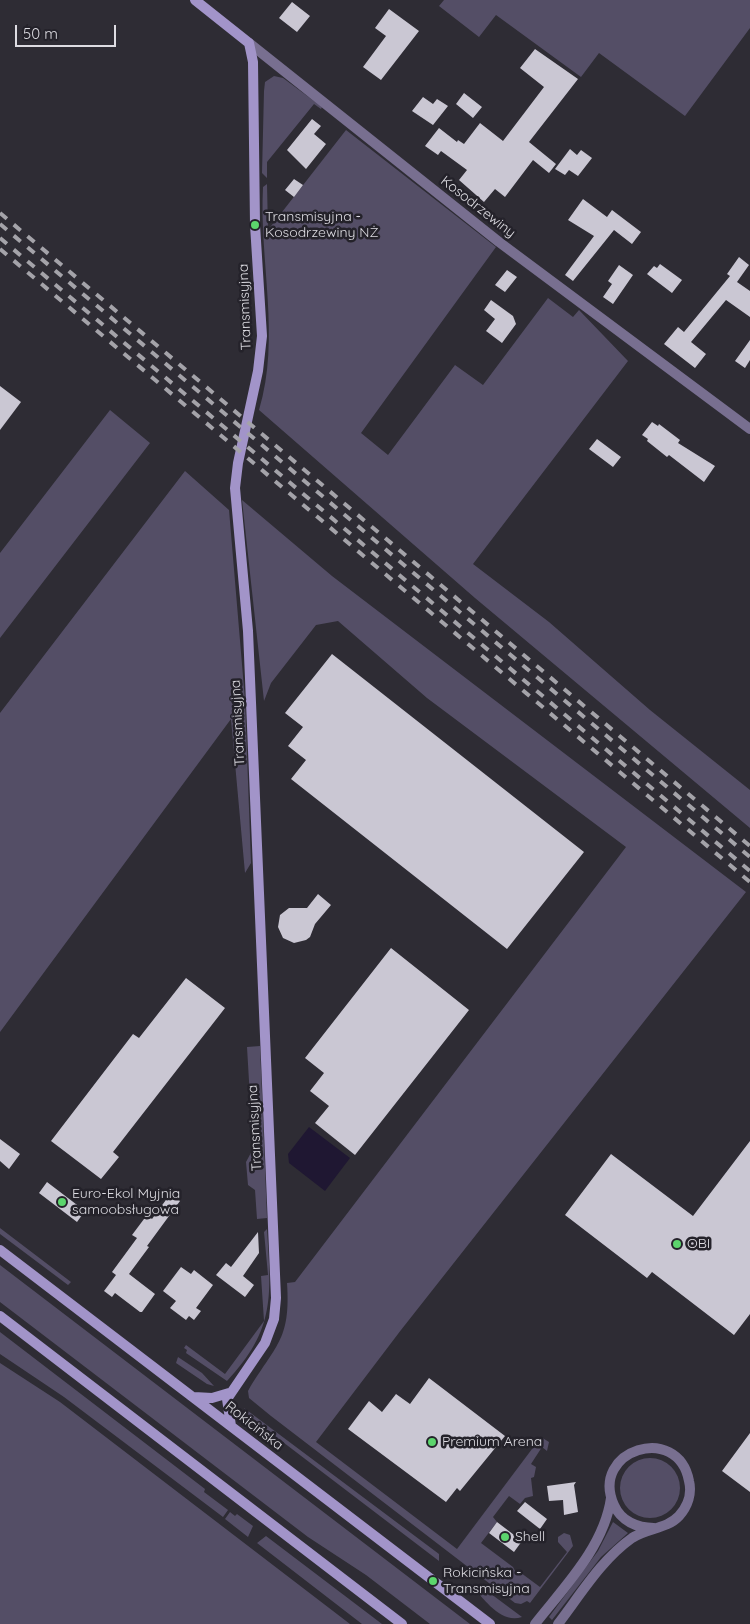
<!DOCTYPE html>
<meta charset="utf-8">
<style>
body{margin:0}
#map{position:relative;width:750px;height:1624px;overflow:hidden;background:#2e2c34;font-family:Quicksand,sans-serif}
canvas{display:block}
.scale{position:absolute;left:15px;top:25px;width:101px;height:22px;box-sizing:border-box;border:2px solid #dddce2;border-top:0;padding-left:6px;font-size:15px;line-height:18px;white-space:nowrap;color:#dddce2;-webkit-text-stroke:4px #24222a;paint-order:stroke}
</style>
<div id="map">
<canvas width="750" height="1624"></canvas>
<div class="scale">50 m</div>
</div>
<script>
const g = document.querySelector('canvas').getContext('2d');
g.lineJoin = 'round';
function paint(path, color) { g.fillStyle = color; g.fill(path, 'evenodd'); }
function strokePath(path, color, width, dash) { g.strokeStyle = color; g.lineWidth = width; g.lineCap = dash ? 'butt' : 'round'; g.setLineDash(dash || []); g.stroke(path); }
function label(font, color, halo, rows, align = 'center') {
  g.font = font + ' Quicksand,sans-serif'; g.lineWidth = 5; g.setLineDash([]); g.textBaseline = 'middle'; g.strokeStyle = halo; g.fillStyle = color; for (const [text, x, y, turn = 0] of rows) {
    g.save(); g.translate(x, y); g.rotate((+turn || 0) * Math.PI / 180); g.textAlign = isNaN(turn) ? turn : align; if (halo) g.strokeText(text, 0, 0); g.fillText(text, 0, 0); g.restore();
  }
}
paint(new Path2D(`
 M444 0H750V28L685 116 599 53 581 77 496 15 479 37 439 6Z
 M274 76 283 78 322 107 321 109 314 104 267 162V178L262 173 264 91 265 82Z
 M346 130 496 247 361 433 388 455 455 365 483 385 548 298 573 317 579 310 628 361 473 564 549 622 650 710 750 790V828L475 598 259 410C281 338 259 261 263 187L267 184 268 230Z
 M110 410 150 443 0 638V553Z
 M185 471 229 510 245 700 251 863 245 873 231 719 0 1032V713Z
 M242 500 332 576 746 892 401 1330 316 1442 457 1549 541 1437 549 1442 547 1451 542 1447 531 1464 536 1467 534 1477 531 1478 533 1496 525 1498 520 1504 509 1496 493 1517 497 1522 481 1543 513 1567 515 1571 517 1570 540 1587 567 1552 558 1542V1537L564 1533 570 1535 573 1546 530 1603 527 1601 521 1604 515 1603 271 1416 249 1398 248 1391C275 1345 291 1341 287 1283L295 1282 626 847 427 698 338 621 316 625 271 683 264 701Z
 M260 1046 267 1218 257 1219 255 1190 248 1185 246 1162 253 1149 247 1047Z
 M0 1228 71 1282 68 1285 0 1234Z
 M267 1229C271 1295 276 1329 227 1381L186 1353 187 1350 184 1348 186 1345 225 1374 264 1321 261 1276 268 1275 264 1232Z
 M0 1265 470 1624H430L366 1575 308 1537 0 1302Z
 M0 1332 205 1489 204 1492 228 1510 223 1517 64 1397 0 1354Z
 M178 1357 202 1373 214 1386 207 1384 176 1363Z
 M0 1363 60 1402 350 1624H0Z
 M244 1408 439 1554V1561L250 1417Z
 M620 1488a30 30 0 1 1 60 0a30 30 0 1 1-60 0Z
 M230 1512 235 1516 237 1514 253 1526 248 1537 225 1519Z
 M613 1522 628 1533 601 1557 552 1620 549 1617 598 1551Z
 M266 1536 382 1624H362L257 1543Z
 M474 1584 479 1585 522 1617C500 1624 485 1599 471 1586Z`), '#544e66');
paint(new Path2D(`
 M309 1127 350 1158 325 1191 289 1163 288 1154Z`), '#1f1732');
paint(new Path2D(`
 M292 2 310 16 297 32 279 18Z
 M389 9 419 31 381 80 363 67 386 36 375 28Z
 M535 49 578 79 529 142 556 164 549 173 533 160 505 197 495 189 484 202 459 180 467 170 441 151 438 155 425 146 439 128 457 142 458 140 464 144 480 123 503 141 544 87 520 68Z
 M464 93 482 107 473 118 456 104Z
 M423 97 433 104 437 99 448 106 433 125 412 111Z
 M312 119 321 126 314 134 326 144 306 169 287 150Z
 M570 149 577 155 581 150 592 158 578 176 569 170 565 175 555 169Z
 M294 179 303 185 294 197 285 190Z
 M583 199 607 217 612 210 641 232 632 244 614 230 573 281 565 275 594 236 568 220Z
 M739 257 749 265 737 282 750 291V317L726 300 691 342 706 354 695 368 664 344 678 327 684 332 730 276 727 274Z
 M660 264 682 280 672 293 647 274 654 266 657 268Z
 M619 265 633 275 613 304 603 297 612 284 608 281Z
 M507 270 517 277 505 292 495 285Z
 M491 300 513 316 516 324 502 343 486 331 495 319 484 310Z
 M750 340V360L745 368 735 361Z
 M0 386 21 402 0 430Z
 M652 422 658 426 659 424 680 440 678 443 715 466 704 482 669 455 667 457 647 441 648 439 642 435Z
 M597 439 621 457 613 467 589 449Z
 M332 654 584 852 507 949 291 779 306 760 288 746 303 727 285 713Z
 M318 894 331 905 315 924 310 937 306 940 294 943 283 938 278 927 280 915 289 908H307Z
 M391 948 469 1010 355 1155 315 1123 329 1106 310 1091 324 1073 305 1058Z
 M186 978 225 1008 113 1152 119 1157 101 1179 51 1141 133 1034 139 1038Z
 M0 1139 20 1154 9 1169 0 1161Z
 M750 1141V1314L734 1335 652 1272 647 1278 565 1215 611 1154 693 1216Z
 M47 1182 85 1211 77 1222 39 1193Z
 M171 1193 180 1201 147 1246 149 1247 129 1274 155 1294 142 1312H140L115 1293 112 1297 104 1291 116 1275 112 1272 137 1238 132 1235 147 1215 152 1219Z
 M258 1232 259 1253 243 1276 254 1285 245 1297 216 1275 226 1263 231 1267Z
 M181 1267 191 1274 194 1270 213 1285 196 1308 201 1311 194 1320 189 1316 186 1320 170 1308 176 1301 163 1291Z
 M429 1378 505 1436 460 1491 457 1488 446 1502 348 1429 369 1401 382 1412 396 1394 410 1404Z
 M750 1433V1492L722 1471Z
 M576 1482 574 1485 578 1512 564 1515 563 1500 549 1501 547 1486Z
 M525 1502 547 1519 540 1529 517 1511Z
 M497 1522 522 1541 514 1552 489 1533Z`), '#cac7d3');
strokePath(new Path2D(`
 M249 43 499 242 750 429
 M535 1624C564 1587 604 1547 611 1498
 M558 1624C581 1594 601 1560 632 1538 647 1528 667 1529 679 1516 688 1506 692 1493 689 1481 678 1422 589 1450 614 1505 621 1521 637 1528 654 1528`), '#786f90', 10);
strokePath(new Path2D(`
 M195 0 249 43 253 62 255 225 262 336 258 371 238 463 235 488 248 631 276 1298 274 1319 265 1343 227 1399 231 1426
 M0 1250 490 1624
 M0 1316 402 1624
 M194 1397 212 1398 229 1393`), '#a294c9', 10);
strokePath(new Path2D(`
 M0 213 750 846
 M0 224 750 857
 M0 238 750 871
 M0 249 750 882`), '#a4a3a9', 4, [9, 9]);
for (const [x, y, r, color] of [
 [255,225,5,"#5cd56d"],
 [62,1202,5,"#5cd56d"],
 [677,1244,5,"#5cd56d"],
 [432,1442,5,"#5cd56d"],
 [505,1537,5,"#5cd56d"],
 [433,1581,5,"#5cd56d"]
]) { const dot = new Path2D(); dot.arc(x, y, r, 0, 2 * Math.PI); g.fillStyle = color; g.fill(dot); strokePath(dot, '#24222a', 2); }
label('14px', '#dddce2', '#24222a', [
 ["Kosodrzewiny",478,207,38],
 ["Transmisyjna",245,307,-92],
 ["Transmisyjna",238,723,-93],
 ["Transmisyjna",255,1128,-93],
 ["Rokicińska",254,1426,38]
]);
label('14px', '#dddce2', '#24222a', [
 ["Transmisyjna -",265,217],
 ["Kosodrzewiny NŻ",265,233],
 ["Euro-Ekol Myjnia",72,1194],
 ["samoobsługowa",72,1210],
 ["OBI",687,1244],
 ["Premium Arena",442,1442],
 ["Shell",515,1537],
 ["Rokicińska -",443,1573],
 ["Transmisyjna",443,1589]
], 'left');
</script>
